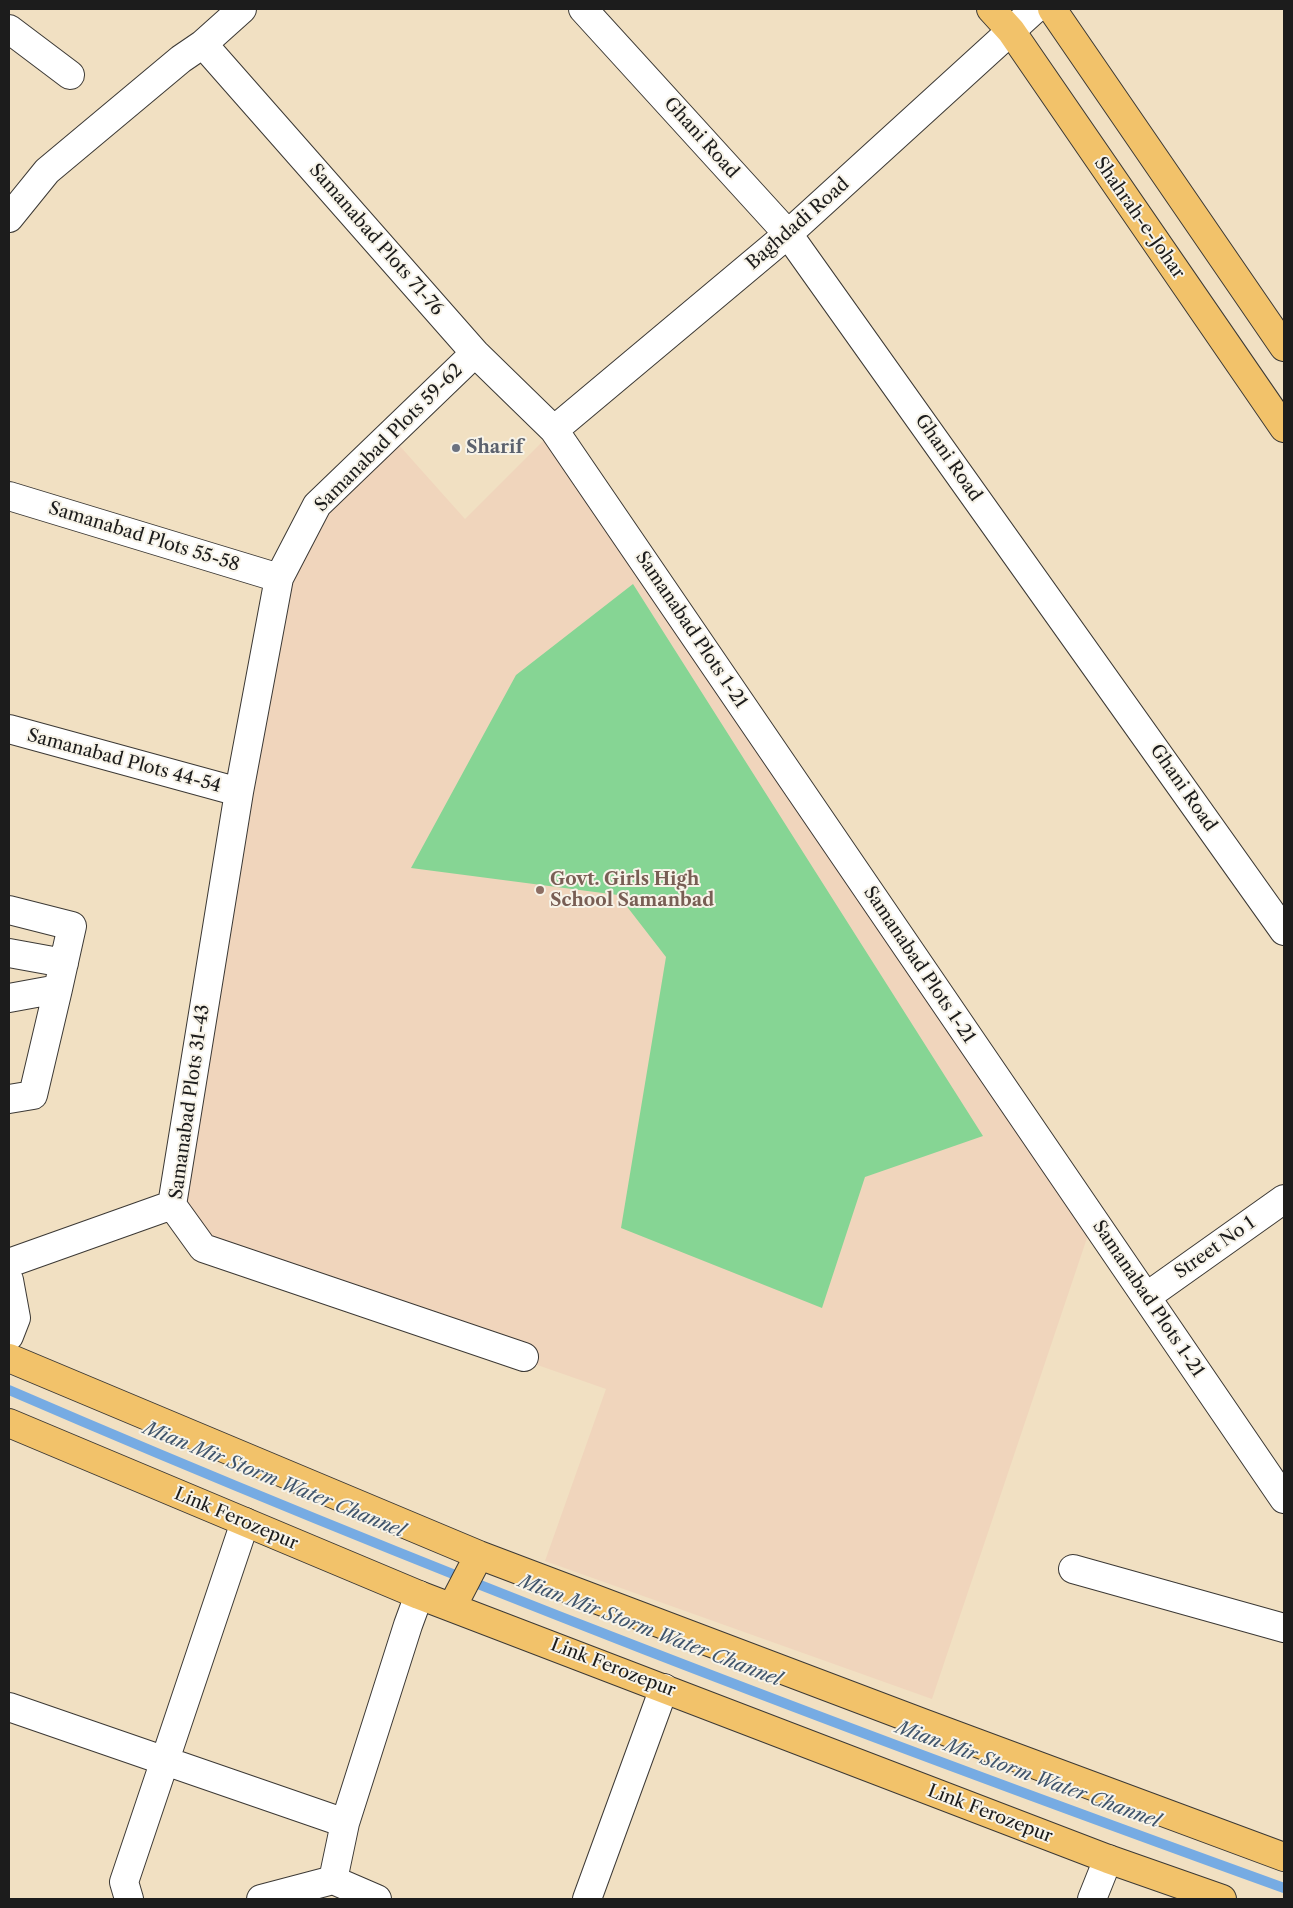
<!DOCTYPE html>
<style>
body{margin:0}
#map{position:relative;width:1293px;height:1908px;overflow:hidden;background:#f1e0c2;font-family:"Libre Caslon Text",serif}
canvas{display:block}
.frame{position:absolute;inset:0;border:10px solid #1c1c1c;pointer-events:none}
</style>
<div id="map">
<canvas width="1293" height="1908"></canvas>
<div class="frame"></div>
</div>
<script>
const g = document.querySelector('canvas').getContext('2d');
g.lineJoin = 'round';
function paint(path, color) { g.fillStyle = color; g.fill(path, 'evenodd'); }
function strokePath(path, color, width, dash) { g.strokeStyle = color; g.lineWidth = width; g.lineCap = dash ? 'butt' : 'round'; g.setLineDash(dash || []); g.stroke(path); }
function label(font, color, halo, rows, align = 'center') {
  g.font = font + ' "Libre Caslon Text",serif'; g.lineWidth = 4; g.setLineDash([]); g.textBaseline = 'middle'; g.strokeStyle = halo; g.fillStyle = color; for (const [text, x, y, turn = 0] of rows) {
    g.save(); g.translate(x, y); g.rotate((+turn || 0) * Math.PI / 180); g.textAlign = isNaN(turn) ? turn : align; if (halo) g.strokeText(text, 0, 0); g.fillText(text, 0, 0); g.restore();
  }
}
paint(new Path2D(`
 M554 430 1089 1232 932 1699 545 1561 606 1389 203 1248 162 1201 279 578 317 505 390 435 465 519Z`), '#f0d5bc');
paint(new Path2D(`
 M633 584 983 1136 865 1177 822 1308 621 1228 666 957 618 895 411 868 516 675Z`), '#86d594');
strokePath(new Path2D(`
 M9 1390C428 1571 855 1733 1284 1888`), '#76abe3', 10);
const minor = new Path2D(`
 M583 9 788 234 1284 931
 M9 29 70 75
 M203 44 475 353 554 430 1284 1499
 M9 218 47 171 181 59 203 44 242 9
 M475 353 317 505 279 578 239 792 172 1205 203 1248 524 1357
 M554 430 788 234 1035 9
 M9 496 279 578
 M9 729 239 792
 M9 910 72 926 58 989
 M9 953 64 963
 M9 998 58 989 33 1095 9 1099
 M9 1263 172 1205
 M9 1280 16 1318 9 1336
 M1146 1297 1284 1199
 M1073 1569 1284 1628
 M9 1707 345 1823 333 1880 377 1899
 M345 1823 408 1625 419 1595
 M129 1899 124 1882 245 1522
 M261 1899 333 1880
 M587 1899 664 1688
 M1092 1899 1108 1859`);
const major = new Path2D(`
 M991 9 1011 31 1284 428
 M1052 9 1284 347
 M9 1358 479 1555 923 1723 1284 1857
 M9 1423 419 1595 1108 1859 1222 1899
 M452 1607 479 1555`);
strokePath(minor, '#3c3935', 30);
strokePath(major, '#3c3935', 30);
strokePath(minor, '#fff', 28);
strokePath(major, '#f2c26a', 28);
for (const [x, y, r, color] of [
 [456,448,5,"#6b7280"],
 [540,890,5,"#8d6e63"]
]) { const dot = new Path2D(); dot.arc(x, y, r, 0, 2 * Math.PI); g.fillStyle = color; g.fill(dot); strokePath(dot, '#f7f3e8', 2); }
label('18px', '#1c1c1c', '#f7f3e8', [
 ["Ghani Road",701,138,48],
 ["Shahrah-e-Johar",1139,218,55],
 ["Baghdadi Road",798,224,-41],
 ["Samanabad Plots 71-76",376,240,49],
 ["Samanabad Plots 59-62",389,438,-45],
 ["Ghani Road",948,458,55],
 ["Samanabad Plots 55-58",144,537,17],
 ["Samanabad Plots 1-21",691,630,56],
 ["Samanabad Plots 44-54",124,761,15],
 ["Ghani Road",1183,788,55],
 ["Samanabad Plots 1-21",919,965,56],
 ["Samanabad Plots 31-43",190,1102,-82],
 ["Street No 1",1215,1248,-35],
 ["Samanabad Plots 1-21",1148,1299,56],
 ["Link Ferozepur",236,1519,23],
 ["Link Ferozepur",613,1668,21],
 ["Link Ferozepur",990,1814,21]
]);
label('bold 18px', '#5b616d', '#f7f3e8', [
 ["Sharif",466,448]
], 'left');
label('bold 18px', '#785e54', '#f7f3e8', [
 ["Govt. Girls High",550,880],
 ["School Samanbad",550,901]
], 'left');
label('italic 19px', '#40556c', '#f7f3e8', [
 ["Mian Mir Storm Water Channel",274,1480,22],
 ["Mian Mir Storm Water Channel",650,1631,21],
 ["Mian Mir Storm Water Channel",1028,1775,20]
]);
</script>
